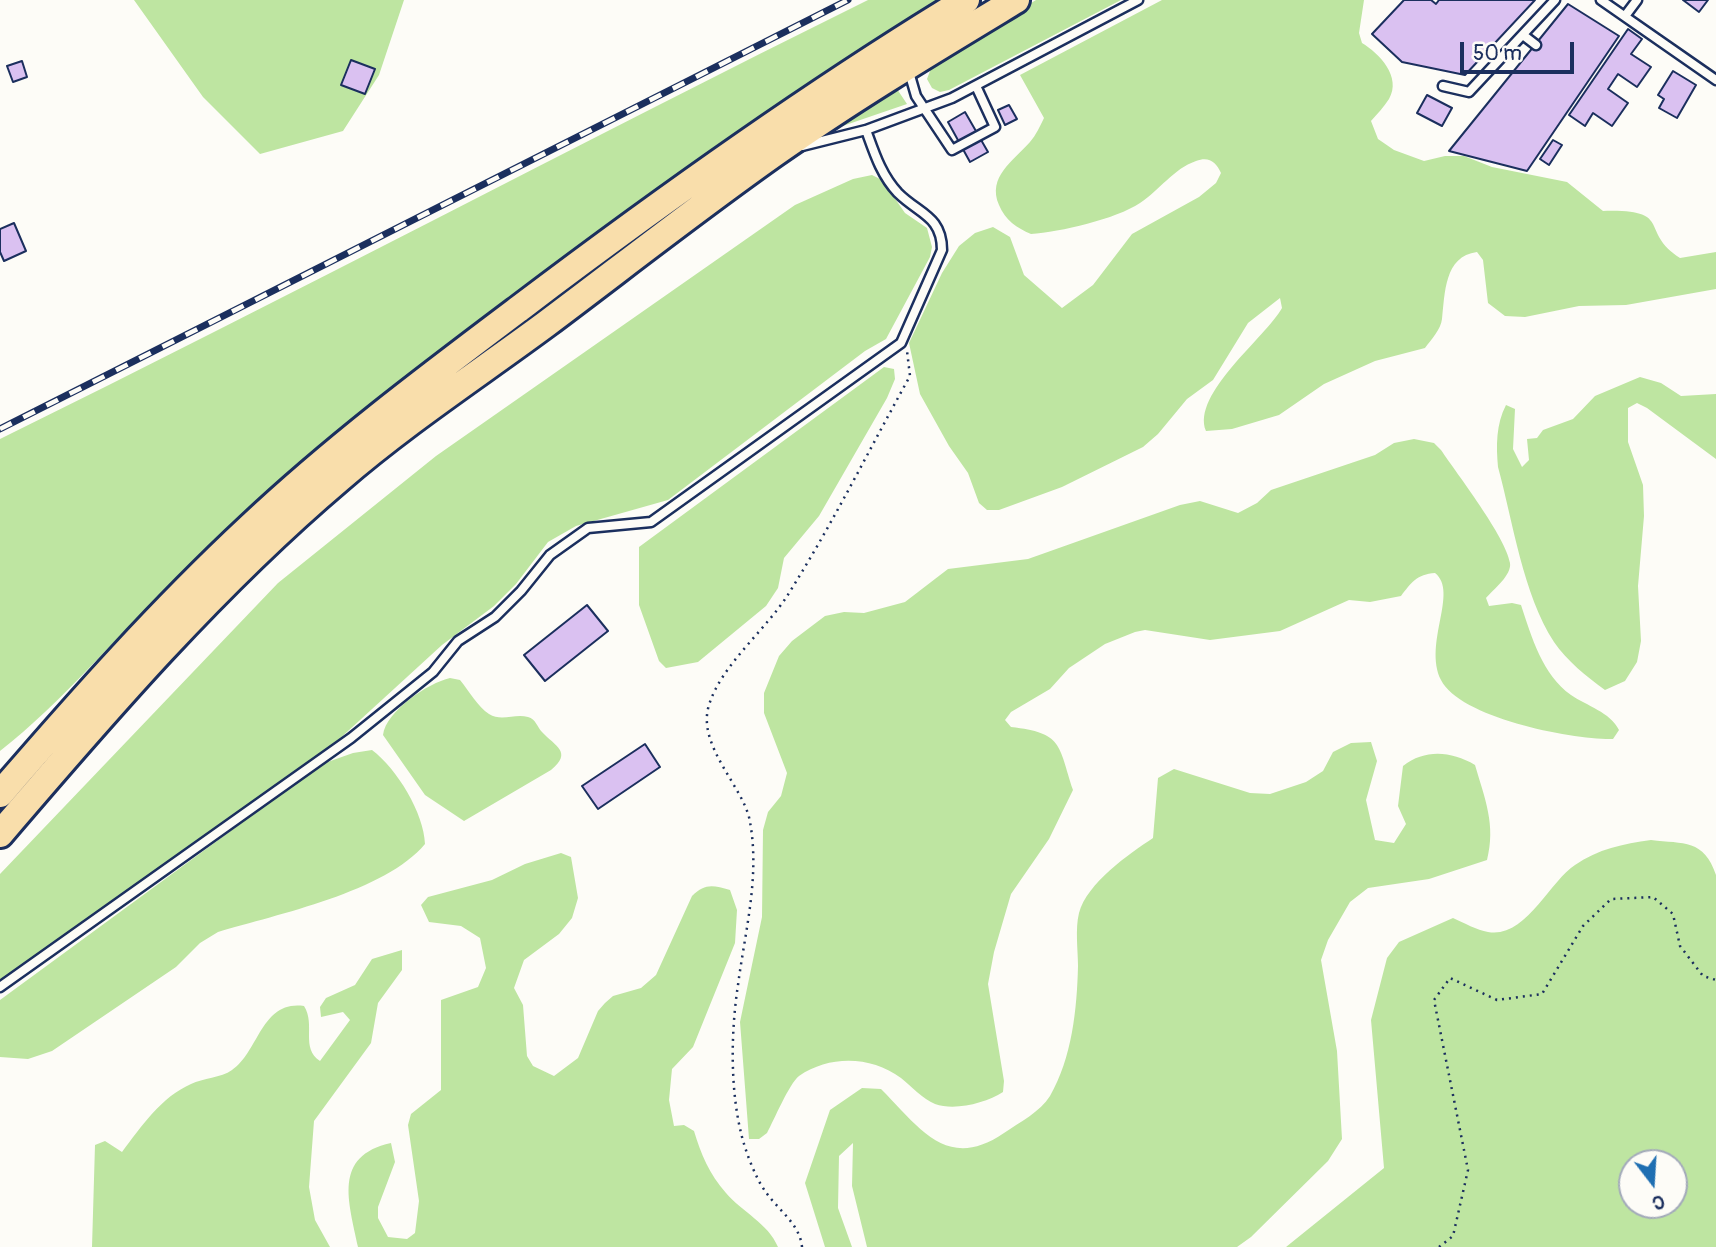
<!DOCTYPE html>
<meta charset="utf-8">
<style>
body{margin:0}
#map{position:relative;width:1716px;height:1247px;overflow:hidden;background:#fdfcf7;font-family:Pangolin,sans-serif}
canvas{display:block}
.north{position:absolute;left:1618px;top:1149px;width:70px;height:70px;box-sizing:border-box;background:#fdfcf7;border:2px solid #a3aaba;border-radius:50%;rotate:163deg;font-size:19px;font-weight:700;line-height:28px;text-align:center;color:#1b2f5e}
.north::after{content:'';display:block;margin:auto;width:24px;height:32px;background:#1f6fb2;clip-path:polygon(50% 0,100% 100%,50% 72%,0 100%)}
.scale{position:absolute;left:1460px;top:42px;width:114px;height:32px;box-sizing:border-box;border:4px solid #1b2f5e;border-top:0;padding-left:9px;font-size:21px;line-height:24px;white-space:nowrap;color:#1b2f5e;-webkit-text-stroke:5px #fdfcf7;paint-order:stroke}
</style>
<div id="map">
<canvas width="1716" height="1247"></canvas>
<div class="north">С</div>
<div class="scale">50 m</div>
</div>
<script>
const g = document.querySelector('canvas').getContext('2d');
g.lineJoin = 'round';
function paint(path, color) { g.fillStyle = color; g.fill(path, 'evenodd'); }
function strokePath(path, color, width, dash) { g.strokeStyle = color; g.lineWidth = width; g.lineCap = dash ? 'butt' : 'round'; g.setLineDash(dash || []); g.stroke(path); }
paint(new Path2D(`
 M134 0H404L379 75 343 131 260 154 203 97Z
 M868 0H947C735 142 518 280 323 446 272 489 221 534 174 581 115 637 64 701 0 751V439C291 296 577 144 868 0Z
 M1036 0H1121L949 90 940 92 932 88 927 79 933 63Z
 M1162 0H1364L1359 33 1362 43C1379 53 1402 77 1389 99 1384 107 1377 114 1371 121L1378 139 1394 150 1424 161 1445 156H1464L1492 167 1567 182 1603 211C1675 209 1638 231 1680 258L1716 252V289L1626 305 1579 306 1525 317 1505 316 1488 303 1483 260 1477 252C1444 256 1445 294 1442 319 1441 329 1431 340 1425 348L1375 361 1324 384 1279 415 1232 429 1206 431C1191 394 1266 337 1282 308L1280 298 1248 323 1213 380 1187 399 1158 434 1143 447 1062 487 999 510H987L979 503 968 473 949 446 920 394 909 343 942 273 959 246 975 233 993 227 1010 237 1024 275 1062 308 1093 285 1132 234 1199 197 1216 183 1221 173C1216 162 1209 156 1196 161 1173 169 1160 190 1140 203 1116 219 1060 232 1031 234 1017 228 1005 220 999 205 987 177 1013 161 1030 142 1036 135 1040 126 1044 118L1020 75Z
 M895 86 907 104 831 130Z
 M872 175 882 180 905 213 927 228 932 247 930 257 886 339 865 351 668 500 576 526 548 542 516 584 494 606 442 645 336 742 0 980V874L278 583 436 456 795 205 853 179Z
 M884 367 894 369 895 379 887 398 819 516 784 558 778 588 766 606 698 662 666 668 659 661 639 605V547Z
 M1640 377 1661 383 1681 396 1716 394V459L1647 408 1637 403 1628 408V442L1643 485 1644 516 1638 586 1641 641 1637 662 1625 681 1605 690C1586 676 1567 661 1554 642 1523 594 1513 522 1498 467 1496 446 1496 424 1506 405L1515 409 1513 449 1522 467 1529 460 1527 439 1537 438 1543 430 1573 419 1595 396Z
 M1414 439 1434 443 1441 450C1457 474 1506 537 1510 563 1512 575 1493 590 1486 598L1489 606 1512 603 1521 605C1532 638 1542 674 1571 695 1587 706 1610 712 1619 730L1613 739C1573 740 1460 718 1441 680 1423 643 1459 592 1435 573 1417 574 1411 583 1401 596L1370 602 1349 600 1280 631 1210 640 1145 630 1135 632 1105 644 1069 668 1050 689 1011 712 1005 720 1011 727C1063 733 1058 744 1073 790L1049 839 1011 894 994 952 988 984 1004 1081 1003 1092C986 1103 955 1111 935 1104 923 1099 911 1086 901 1078 871 1056 830 1055 799 1076 789 1084 774 1120 767 1133L759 1139H749L740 1022 762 917 763 830 768 812 781 796 787 773 764 713V693L779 656 792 641 825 616 844 612 864 613 905 602 948 569 1028 559 1180 505 1200 501 1238 513 1257 503 1271 490 1375 455 1394 443Z
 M450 678 460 680C469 691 478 707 489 714 502 722 515 713 528 717 536 719 537 727 542 732 555 746 573 752 551 770L464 821 425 795 383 735C386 711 428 683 450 678Z
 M1371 742 1377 761 1366 800 1375 840 1394 843 1406 824 1398 806 1403 766C1425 749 1451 751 1475 765 1485 799 1496 825 1487 860L1429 879 1368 888 1350 902 1328 940 1321 960 1337 1051 1342 1139 1328 1161 1251 1237 1237 1247H867L852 1186 853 1143 839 1156 838 1208 852 1247H825L805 1183 830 1110 862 1088 881 1089C920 1128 947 1172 1004 1133 1020 1122 1040 1112 1050 1096 1072 1058 1077 1009 1078 966 1078 950 1075 929 1079 913 1087 883 1129 854 1153 838L1158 778 1174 769 1250 793 1270 794 1306 782 1323 771 1333 752 1351 743Z
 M372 750C397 769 424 813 425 844 385 892 278 914 218 932L200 943 176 967 52 1051 28 1059 0 1057V1000L322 764 353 753Z
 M1651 840C1684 844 1704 839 1716 875V1247H1286L1384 1168 1371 1020 1387 958 1399 942 1453 918C1464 923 1477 930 1488 932 1525 939 1550 881 1575 865 1598 849 1623 844 1651 840ZM1674 1163V1205H1632V1163Z
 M561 853 571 857 578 898 572 918 559 934 524 960 514 988 523 1005 527 1056 533 1066 554 1076 578 1058 598 1011 605 1003 613 996 641 988 656 975 692 896C705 883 713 885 730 890L737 910 735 943 693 1047 672 1069 669 1100 674 1126 684 1125 694 1131C701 1154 709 1174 726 1193 742 1212 768 1223 778 1247H358C349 1202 332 1156 391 1143L395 1162 378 1207V1218L388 1237 407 1239 415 1233 419 1201 408 1125 411 1114 441 1090V1000L478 987 486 968 480 938 461 926 429 922 421 905 428 897 492 880 525 864Z
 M402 950V970L378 1003 371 1043 314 1121 309 1187 315 1220 330 1247H92L95 1145 105 1141 122 1152C141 1127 161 1097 191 1084 203 1078 221 1078 232 1070 259 1052 261 1000 304 1006 316 1025 300 1048 320 1061L350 1020 343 1012 321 1017 320 1007 326 998 355 985 372 959Z`), '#bee5a1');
const building = new Path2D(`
 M1404 0H1431L1436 4 1439 0H1535L1465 75 1402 62 1372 34Z
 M1683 0H1708L1699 12Z
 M1568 4 1619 36 1527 171 1449 151Z
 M1628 29 1642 39 1631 54 1651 67 1637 87 1618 74 1608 89 1628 103 1612 126 1593 113 1585 126 1569 115Z
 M351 60 375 69 365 94 341 85Z
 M22 61 27 77 13 82 7 66Z
 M1673 71 1696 85 1677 118 1659 108 1664 99 1658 95Z
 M1427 95 1452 108 1442 126 1417 113Z
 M1009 105 1017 119 1005 125 998 110Z
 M965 112 988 152 970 162 948 122Z
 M1553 140 1562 145 1549 165 1540 159Z
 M14 223 26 251 4 261 0 252V229Z
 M587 605 608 631 545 681 524 655Z
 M645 744 660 767 598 809 582 786Z`);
paint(building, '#dac1f1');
strokePath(building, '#1b2f5e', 2);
const service = new Path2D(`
 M1601 0 1716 80
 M1625 16 1637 0
 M1523 35 1536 45
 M909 72 916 96 952 150 995 127 976 86
 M1443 86 1469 92 1555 0
 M802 146 866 130 952 98 1138 0
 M0 987 351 738 433 672 458 641 495 617 521 591 550 555 588 528 651 522 901 343 942 250C942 216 919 214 898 193 881 175 874 152 866 130`);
const primary = new Path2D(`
 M0 794C80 701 161 610 250 527 335 447 427 378 520 308 664 199 811 94 966 0
 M0 834C106 710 214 585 339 479 405 422 477 375 546 324 622 267 697 208 775 153 853 98 935 49 1016 0`);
strokePath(service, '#1b2f5e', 13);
strokePath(primary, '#1b2f5e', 32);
strokePath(new Path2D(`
 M802 1247C800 1224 778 1210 765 1191 755 1177 745 1150 741 1133 730 1087 731 1031 738 985 745 931 760 877 750 822 745 788 696 746 709 705 721 665 767 629 789 593 833 523 870 448 910 376L907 351
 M1439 1247 1453 1236 1468 1170 1434 1000 1450 978 1497 1000 1542 994 1583 926 1611 899 1653 897 1673 914 1680 946 1703 976 1716 980`), '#1b2f5e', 2.5, [2, 5]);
strokePath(service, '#fdfcf7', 8);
strokePath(primary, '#f9deab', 26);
const rail = new Path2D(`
 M0 429 848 0`);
strokePath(rail, '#1b2f5e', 7);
strokePath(rail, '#fdfcf7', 4.5, [13]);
</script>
